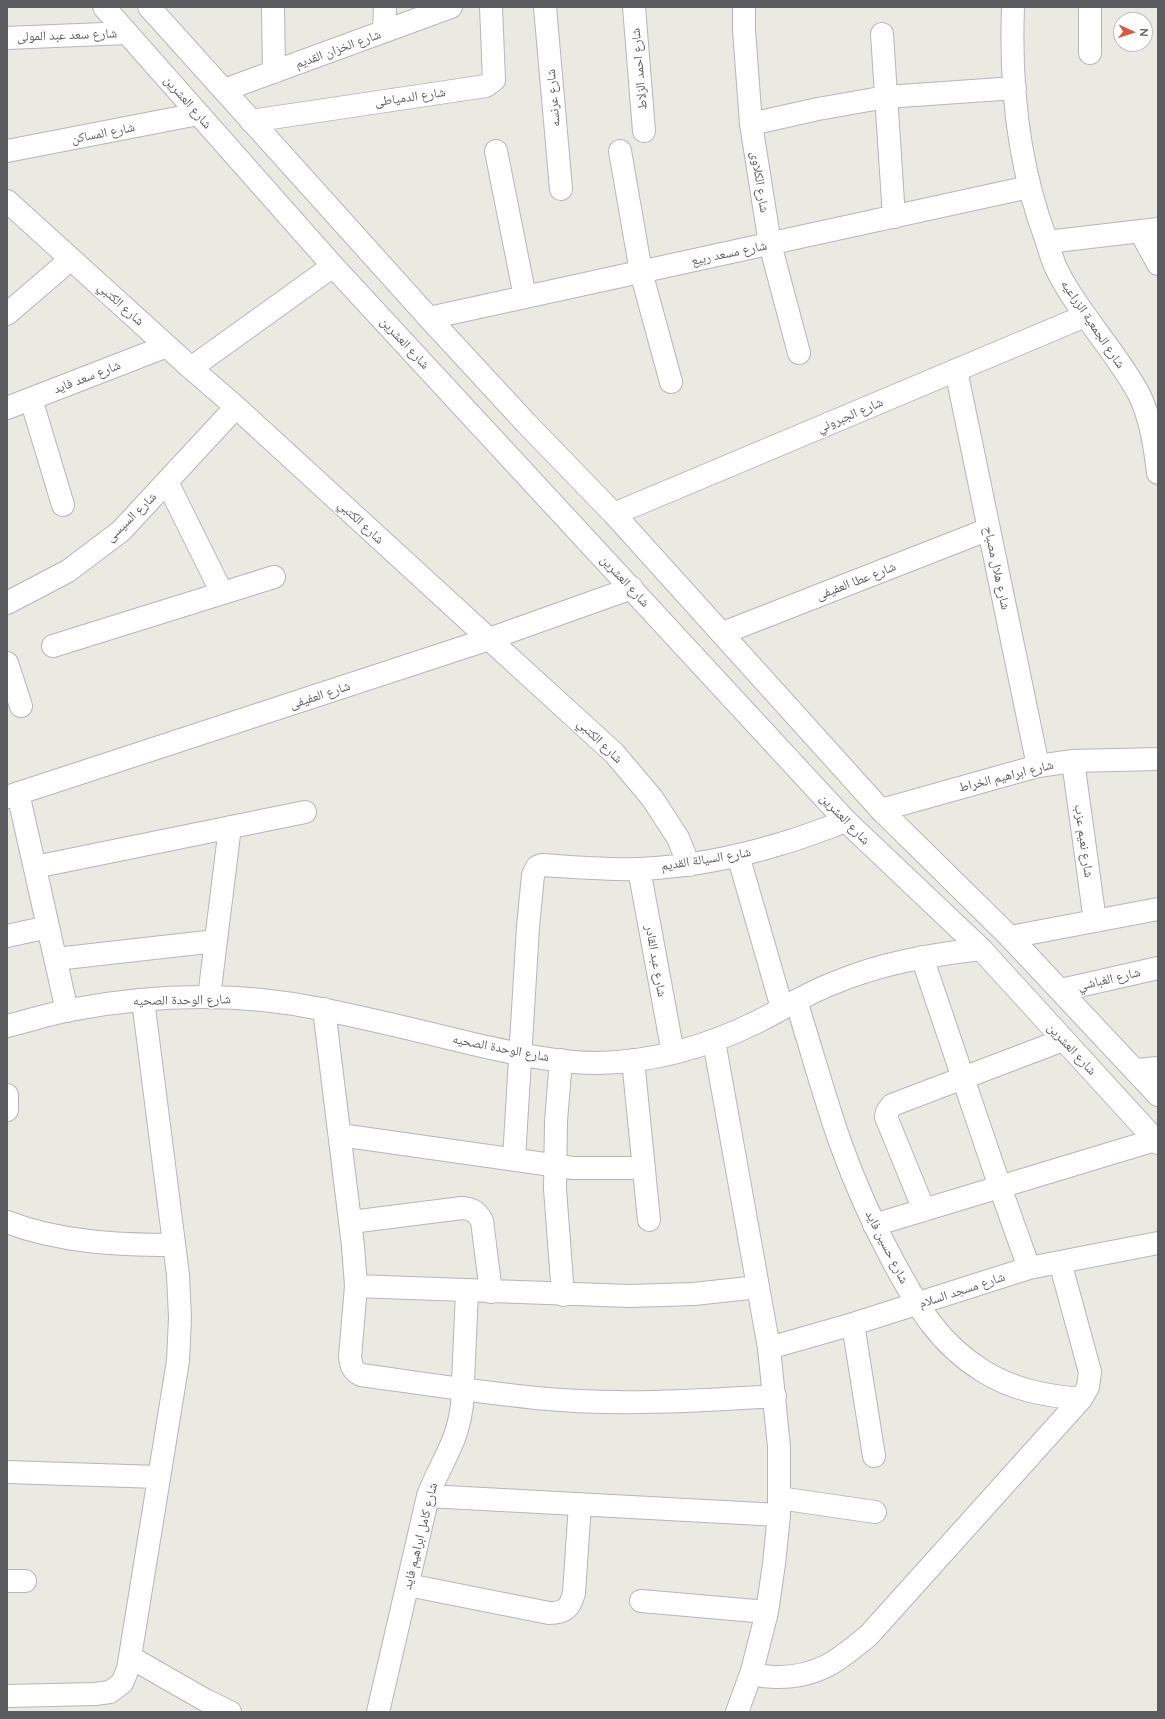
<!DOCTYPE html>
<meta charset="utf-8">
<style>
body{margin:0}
#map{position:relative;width:1165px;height:1719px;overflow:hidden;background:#ebeae2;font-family:Lato,sans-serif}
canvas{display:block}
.frame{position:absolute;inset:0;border:8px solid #5a5c60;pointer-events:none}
.north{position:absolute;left:1113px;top:12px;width:40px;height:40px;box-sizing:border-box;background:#fff;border:1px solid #bdbebf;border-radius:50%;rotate:93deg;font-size:11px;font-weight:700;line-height:16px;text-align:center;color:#5a5c60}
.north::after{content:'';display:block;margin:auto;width:14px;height:18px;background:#d15c41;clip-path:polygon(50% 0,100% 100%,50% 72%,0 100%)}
</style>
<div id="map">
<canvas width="1165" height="1719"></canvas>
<div class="frame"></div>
<div class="north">N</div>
</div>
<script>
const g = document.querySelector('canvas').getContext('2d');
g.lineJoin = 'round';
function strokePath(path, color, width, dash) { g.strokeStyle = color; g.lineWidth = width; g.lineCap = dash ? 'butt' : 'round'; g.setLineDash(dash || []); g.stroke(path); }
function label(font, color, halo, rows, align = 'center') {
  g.font = font + ' Lato,"Noto Naskh Arabic",sans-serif'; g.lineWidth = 3; g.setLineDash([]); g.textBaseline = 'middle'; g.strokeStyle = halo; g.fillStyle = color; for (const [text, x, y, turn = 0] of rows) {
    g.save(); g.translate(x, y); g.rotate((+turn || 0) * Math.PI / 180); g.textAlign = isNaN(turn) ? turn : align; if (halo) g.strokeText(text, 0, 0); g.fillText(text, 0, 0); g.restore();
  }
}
const street = new Path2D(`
 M273 7 274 72
 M545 7 561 189
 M634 7 644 131
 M744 7V30L751 124 770 244 799 353
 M1013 7C1010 86 1018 165 1046 239 1049 249 1052 259 1056 268 1078 313 1115 350 1139 394 1151 419 1155 447 1158 473
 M1090 7V53
 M384 31 385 7
 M882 34 894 217
 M7 38 127 33
 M224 90 451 7
 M251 121 486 86 494 80 491 7
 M751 124 818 109 886 97 1015 88
 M7 151 198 114
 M496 151 525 297
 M620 151 641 272 671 382
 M7 201 191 368 236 407 489 639 614 753 652 798 678 838 689 865
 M1140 231 1158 264
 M1047 242 1158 229
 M7 314 71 259
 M429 318 1029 187
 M191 368 333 266
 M956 370 1038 766
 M31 399 63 505
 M7 408 167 346
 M167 482 222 593
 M614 514 1085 316
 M7 603 68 571 121 531 236 407
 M723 633 989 529
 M53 646 274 577
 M7 663 21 706
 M1073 761 1095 921
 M18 793 67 1011
 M7 797 489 639 632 588
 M881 810 1038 766 1073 761 1158 759
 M738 855 782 1008
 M35 867 305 812
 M639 869 673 1053
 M7 936 48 927
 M1010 937 1158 909
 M922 957 1000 1187 1029 1268
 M56 959 216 941
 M1061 990 1158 968
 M209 997 230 827
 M796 1001C811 1048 824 1096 840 1142 855 1184 873 1224 894 1263 918 1307 939 1344 983 1371 1013 1390 1047 1396 1081 1399
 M324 1009 353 1246 356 1286 350 1357C351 1366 353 1371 361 1375 419 1383 477 1392 536 1398 615 1406 695 1401 775 1396
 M7 1026C28 1021 49 1014 70 1010 154 994 242 992 326 1010 375 1020 424 1032 473 1044 514 1053 556 1063 598 1063 653 1062 708 1046 757 1022 783 1009 807 993 834 983 881 963 930 955 981 949
 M714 1041 769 1348 779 1447V1515L774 1564 767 1612 752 1671 737 1712
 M561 1060 556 1121 555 1189 563 1295
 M633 1060 649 1220
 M1135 1070 1158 1068
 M7 1095V1110
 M340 1135 573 1168H644
 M514 1159 528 927 533 875 537 867 542 865C575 867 607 870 639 869 687 867 734 858 780 844 802 838 824 829 846 821
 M924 1210 886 1117 887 1112 892 1105 1063 1040
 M7 1222C59 1242 118 1245 173 1245
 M351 1222 462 1208C473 1209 477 1212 482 1221L491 1292
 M874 1225 1155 1140
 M356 1286 629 1296 694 1294 758 1287
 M853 1324 874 1456
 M769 1348 853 1324 1029 1268 1158 1243
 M7 1472 158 1477
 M428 1496 779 1515
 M779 1498 875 1512
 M7 1581H25
 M408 1585 549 1613C565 1613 570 1608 574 1593L580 1504
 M641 1601 767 1612
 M130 1657 205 1700 230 1712
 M752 1671C762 1678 767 1676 778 1677 819 1677 839 1660 869 1635L1081 1399 1088 1387 1090 1372 1060 1262
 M7 1696 95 1694 110 1692 122 1683 128 1669 178 1361 180 1318 178 1275 143 1000
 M378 1712 428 1496C434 1479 442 1466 449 1450 456 1436 460 1421 462 1405L467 1291`);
const secondary = new Path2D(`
 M104 7 333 266 846 821 981 949 1158 1143
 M149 7 429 318 526 423 614 514 881 810 1010 937 1158 1095`);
strokePath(street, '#b4b6ba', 24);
strokePath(secondary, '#b5b7bc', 24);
strokePath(street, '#fff', 22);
strokePath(secondary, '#fff', 22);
label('13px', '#5a5c60', '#fff', [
 ["شارع سعد عبد المولى",67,35,-2],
 ["شارع الخزان القديم",338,49,-20],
 ["شارع احمد الزلاط",639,69,-95],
 ["شارع الدمياطى",410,97,-8],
 ["شارع عرنسه",553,98,-95],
 ["شارع العشرين",188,102,49],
 ["شارع المساكن",103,133,-11],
 ["شارع الكلاوى",760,182,81],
 ["شارع مسعد ربيع",729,253,-12],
 ["شارع الكتبي",121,304,42],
 ["شارع الجمعية الزراعيه",1093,324,56],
 ["شارع العشرين",405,343,47],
 ["شارع سعد فايد",87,377,-21],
 ["شارع الجبروني",850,415,-23],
 ["شارع السيسى",131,517,-44],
 ["شارع الكتبي",361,522,43],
 ["شارع هلال مصباح",997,568,78],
 ["شارع العشرين",625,581,47],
 ["شارع عطا العفيفى",856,581,-21],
 ["شارع العفيفى",320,695,-18],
 ["شارع الكتبي",600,741,44],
 ["شارع ابراهيم الخراط",1006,776,-14],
 ["شارع العشرين",845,819,46],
 ["شارع نعيم عزب",1084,841,82],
 ["شارع السيالة القديم",706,859,-9],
 ["شارع عبد القادر",656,961,80],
 ["شارع الغباشي",1109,979,-13],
 ["شارع الوحدة الصحيه",182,1000,-1],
 ["شارع الوحدة الصحيه",501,1048,11],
 ["شارع العشرين",1072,1049,47],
 ["شارع حسين فايد",887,1247,63],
 ["شارع مسجد السلام",962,1290,-18],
 ["شارع كامل ابراهيم فايد",420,1536,-76]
]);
</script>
